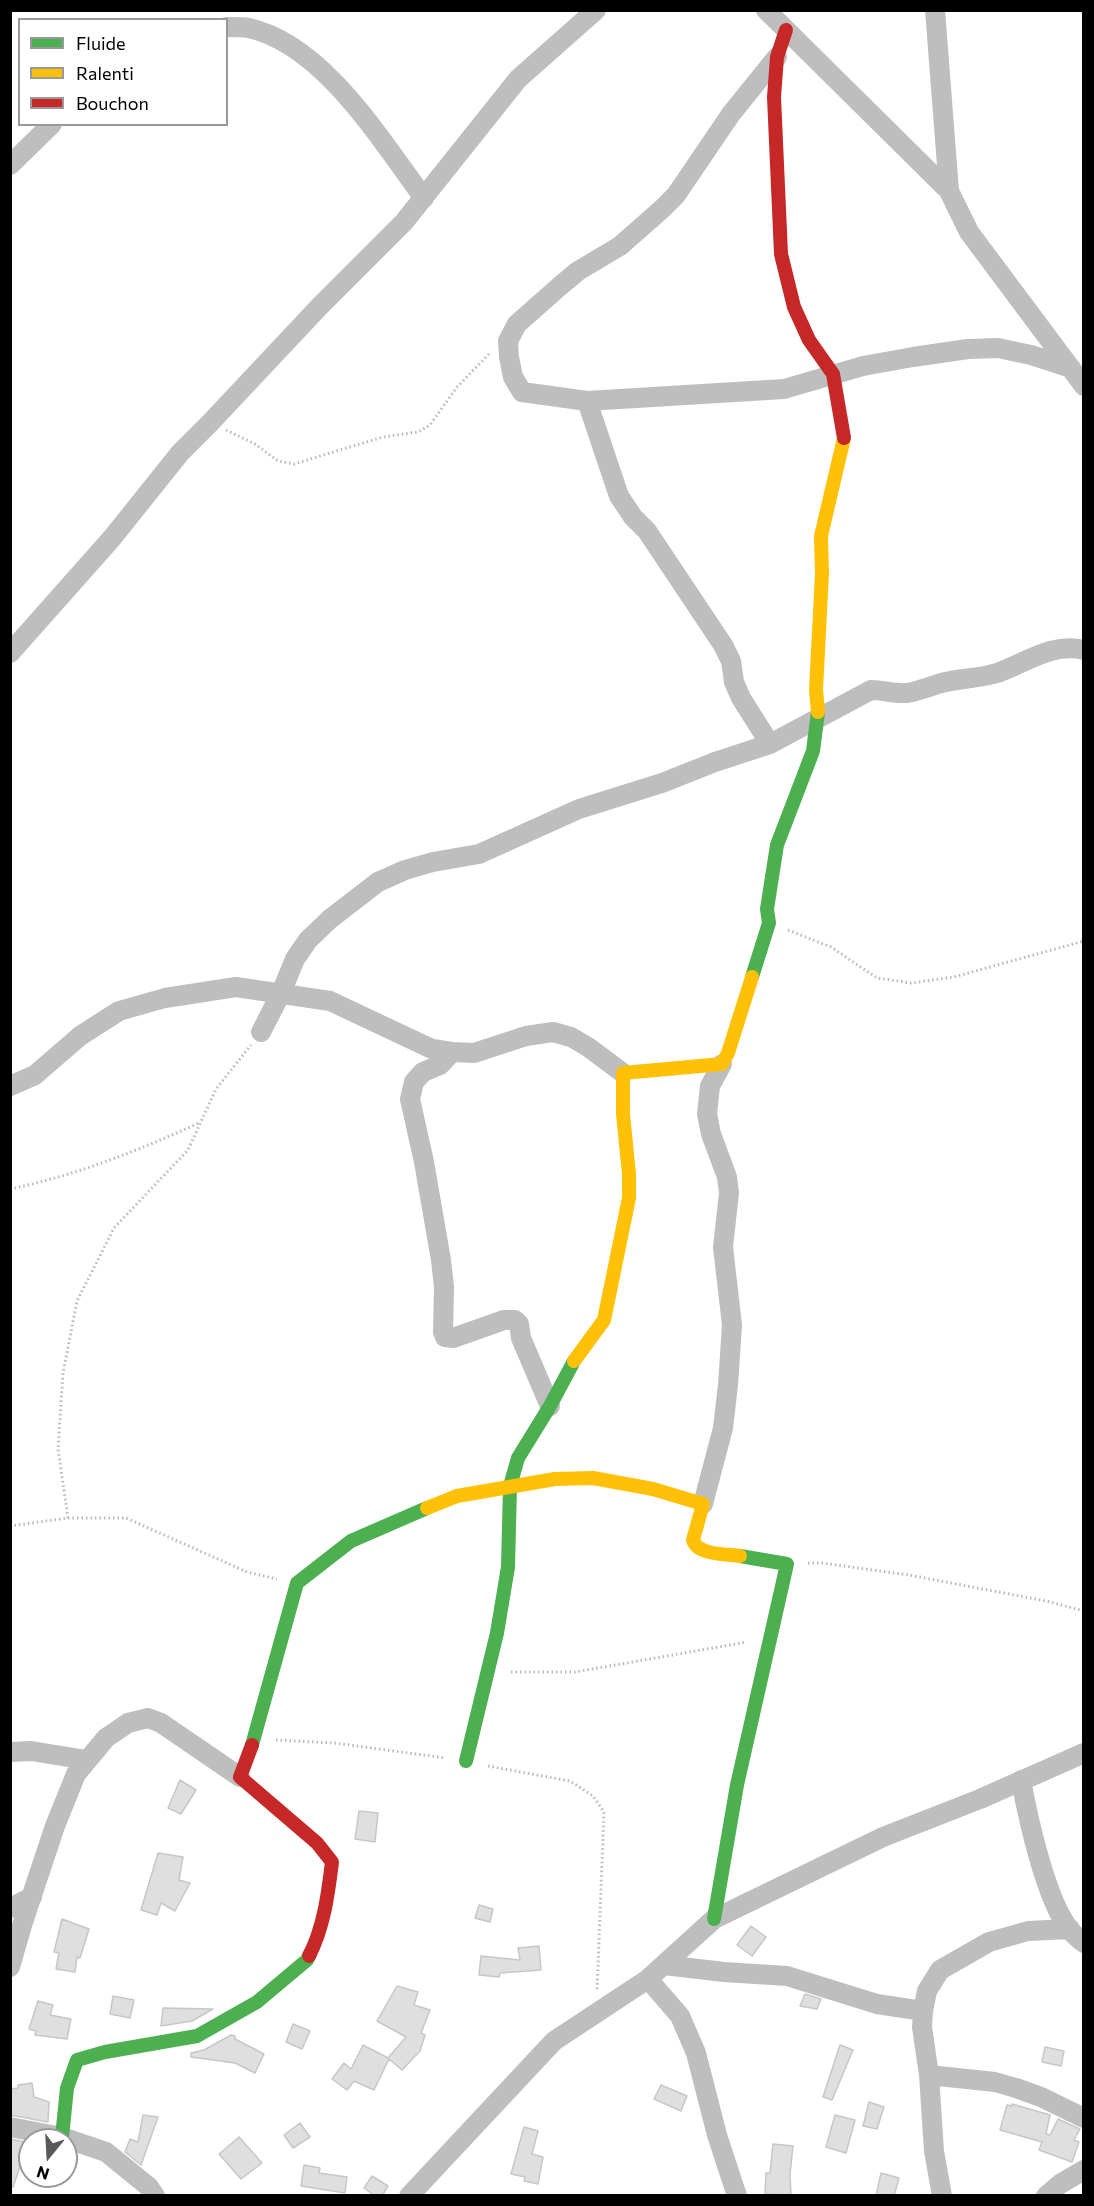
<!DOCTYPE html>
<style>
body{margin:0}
#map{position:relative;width:1094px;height:2206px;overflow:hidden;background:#fff;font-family:Commissioner,sans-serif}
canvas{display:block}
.frame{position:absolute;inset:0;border:12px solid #000;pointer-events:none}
.legend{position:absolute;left:18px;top:18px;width:210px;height:108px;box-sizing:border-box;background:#fff;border:2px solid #999;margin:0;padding:8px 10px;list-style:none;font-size:18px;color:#000}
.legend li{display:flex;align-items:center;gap:12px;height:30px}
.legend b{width:30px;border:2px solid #999}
.north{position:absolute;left:18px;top:2128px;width:60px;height:60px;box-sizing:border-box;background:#fff;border:2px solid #999;border-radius:50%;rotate:198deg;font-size:16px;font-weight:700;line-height:24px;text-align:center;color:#000}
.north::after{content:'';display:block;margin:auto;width:21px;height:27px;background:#595959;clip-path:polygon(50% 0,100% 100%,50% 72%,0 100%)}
</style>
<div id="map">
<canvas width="1094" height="2206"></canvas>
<div class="frame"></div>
<ul class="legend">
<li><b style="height:8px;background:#4caf50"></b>Fluide</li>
<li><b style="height:8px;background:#ffc107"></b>Ralenti</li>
<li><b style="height:8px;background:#c62828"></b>Bouchon</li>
</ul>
<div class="north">N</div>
</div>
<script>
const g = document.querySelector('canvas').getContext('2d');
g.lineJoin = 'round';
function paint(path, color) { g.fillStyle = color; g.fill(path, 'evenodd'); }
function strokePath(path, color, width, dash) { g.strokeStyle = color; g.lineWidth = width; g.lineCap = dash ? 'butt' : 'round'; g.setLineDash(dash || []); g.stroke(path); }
const building = new Path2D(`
 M180 1780 196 1790 181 1814 168 1808Z
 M359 1811 378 1813 375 1842 355 1839Z
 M158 1853 183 1857 179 1880 190 1883 175 1911 161 1903 157 1915 141 1910Z
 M479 1905 493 1909 490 1922 475 1918Z
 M62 1919 89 1929 80 1958 77 1957 75 1972 56 1969 59 1953 54 1952Z
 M751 1926 766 1937 752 1956 737 1945Z
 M539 1946 541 1970 500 1973 499 1977 479 1975 481 1956 520 1960 518 1948Z
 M397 1986 418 1992 414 2005 430 2010 421 2033 425 2035 420 2051 402 2070 389 2059 374 2090 354 2081 347 2090 332 2079 344 2063 351 2069 363 2045 388 2058 406 2037 377 2021Z
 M805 1994 821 1999 817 2009 800 2006Z
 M113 1996 134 2000 130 2018 110 2014Z
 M38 2001 53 2005 50 2015 71 2019 67 2039 35 2035 36 2031 29 2029Z
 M163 2008 213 2009 192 2021 161 2026Z
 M293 2024 310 2031 302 2049 286 2042Z
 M231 2035 235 2036V2039L264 2054 255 2073 235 2063 191 2057V2053L204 2050Z
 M840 2045 853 2050 832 2100 823 2097Z
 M1045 2047 1064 2051 1061 2066 1042 2062Z
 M32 2083 34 2097 49 2102 48 2122 10 2115V2089L18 2088V2085Z
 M661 2085 687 2096 681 2111 654 2099Z
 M869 2102 884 2107 877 2129 863 2126Z
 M1012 2104 1050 2115 1046 2134 1050 2135 1058 2119 1080 2129 1074 2140 1079 2142 1072 2162 1039 2150 1042 2142 1000 2130 1007 2105 1012 2106Z
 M143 2115 158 2117 141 2165 125 2152 130 2139 138 2142Z
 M835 2115 855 2120 846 2153 826 2147Z
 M300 2123 310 2137 293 2148 284 2135Z
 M524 2127 538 2131 532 2154 543 2157 538 2184 524 2181 525 2177 511 2174Z
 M239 2137 262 2163 241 2179 219 2154Z
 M10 2139 30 2143V2164L22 2161 13 2187H10Z
 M773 2144 793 2146 790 2174 791 2195 765 2194 766 2173H770Z
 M304 2165 320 2168 319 2173 347 2177 345 2193 301 2186Z
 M881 2173 899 2178 894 2196H876Z
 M372 2176 388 2186 382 2196H375L364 2188Z`);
paint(building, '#dfdfdf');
strokePath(building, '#c7c7c7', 1.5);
strokePath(new Path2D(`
 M226 430 255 444 278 461 294 464 383 437 418 432 430 425 457 387 491 352
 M788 930 831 947 877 978 911 983 954 977 1084 941
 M10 1189C77 1175 137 1151 199 1123
 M68 1518 58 1449 63 1373 77 1301 114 1228 188 1150 216 1089 251 1045
 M10 1526 68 1518H126L247 1572 277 1579
 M808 1563H822L909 1575 1046 1601 1084 1611
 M511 1672H575L747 1642
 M276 1740 334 1743 446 1758
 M488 1766 570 1781 593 1796 604 1812 597 1992`), '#b9b9b9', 3, [1.5, 3]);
strokePath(new Path2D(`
 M766 10 949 191 969 232 1084 386
 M935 10 949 191
 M226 27C234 27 242 27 249 28 324 45 381 141 424 198
 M777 57 731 114 676 195 662 209 620 246 578 271 560 286 517 324 508 341 509 357 513 377 522 392 587 401 784 389 863 366 913 357 968 349 998 348 1031 355 1071 368
 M10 165 52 124
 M587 401 619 496 633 517 647 531 723 645 731 661 734 682 741 698 770 744
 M10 653 112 538 180 453 210 423 319 307 404 222 518 79 596 10
 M261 1032 281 993 295 959 308 940 330 919 378 882 405 870 433 862 479 854 579 809 662 783 715 762 770 744 871 690C883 690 895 694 907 693 918 691 928 687 938 684 957 678 978 679 997 673 1026 663 1052 642 1084 650
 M452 1052 440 1065 423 1072 414 1082 410 1099 424 1162 441 1260 444 1287 443 1332 445 1337 453 1338 504 1320H515L519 1324 521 1338 550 1406
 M10 1086 35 1075 80 1036 119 1011 165 998 236 987 330 1001 432 1049 452 1052 474 1053 526 1036 553 1032 571 1037 588 1047 623 1073
 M703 1504 723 1428 728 1385 732 1325 723 1247 729 1193 727 1177 711 1134 707 1114 710 1086 722 1064
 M10 1752 31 1751 87 1760
 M1021 1780C1028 1818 1046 1901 1070 1930 1074 1935 1079 1939 1084 1943
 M10 1908 32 1897
 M664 1965 724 1972 787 1976 877 2004 923 2011
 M10 1967 23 1922 55 1826 76 1774 106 1738 128 1723 148 1718 161 1723 240 1777
 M648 1979 680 2016 696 2053 717 2135 737 2196
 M929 2075 995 2082 1016 2088 1041 2097 1084 2118
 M10 2127 62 2137 106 2152 149 2187 155 2196
 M409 2196 554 2041 648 1979 714 1919 883 1837 980 1799 1084 1753
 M942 2196 934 2151 929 2075 922 2027 923 2011 927 1991 940 1970 989 1942 1028 1931 1070 1929
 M1046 2196 1060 2184 1084 2170`), '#bebebe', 20);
strokePath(new Path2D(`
 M752 977 769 923 767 909 777 845 813 751 818 712
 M252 1745 297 1583 351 1541 427 1508
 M466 1761 497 1633 508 1567 510 1486 518 1458 550 1406 574 1361
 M714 1919 737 1785 787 1564 740 1556
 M62 2137 67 2088 77 2060 105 2052 197 2036 257 2002 307 1960 309 1956`), '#4caf50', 14);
strokePath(new Path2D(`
 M818 712 816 690 822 573 821 536 844 438
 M574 1361 604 1320 629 1198V1174L623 1114V1073L722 1064 728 1053 752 977
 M427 1508 457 1496 555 1479 593 1478 653 1489 703 1504 693 1540C697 1555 726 1554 740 1556`), '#ffc107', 14);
strokePath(new Path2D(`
 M786 30 777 57 774 97 781 254 794 307 809 340 833 374 844 438
 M252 1745 240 1777 317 1843 332 1862C328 1894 324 1927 309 1956`), '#c62828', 14);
</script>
